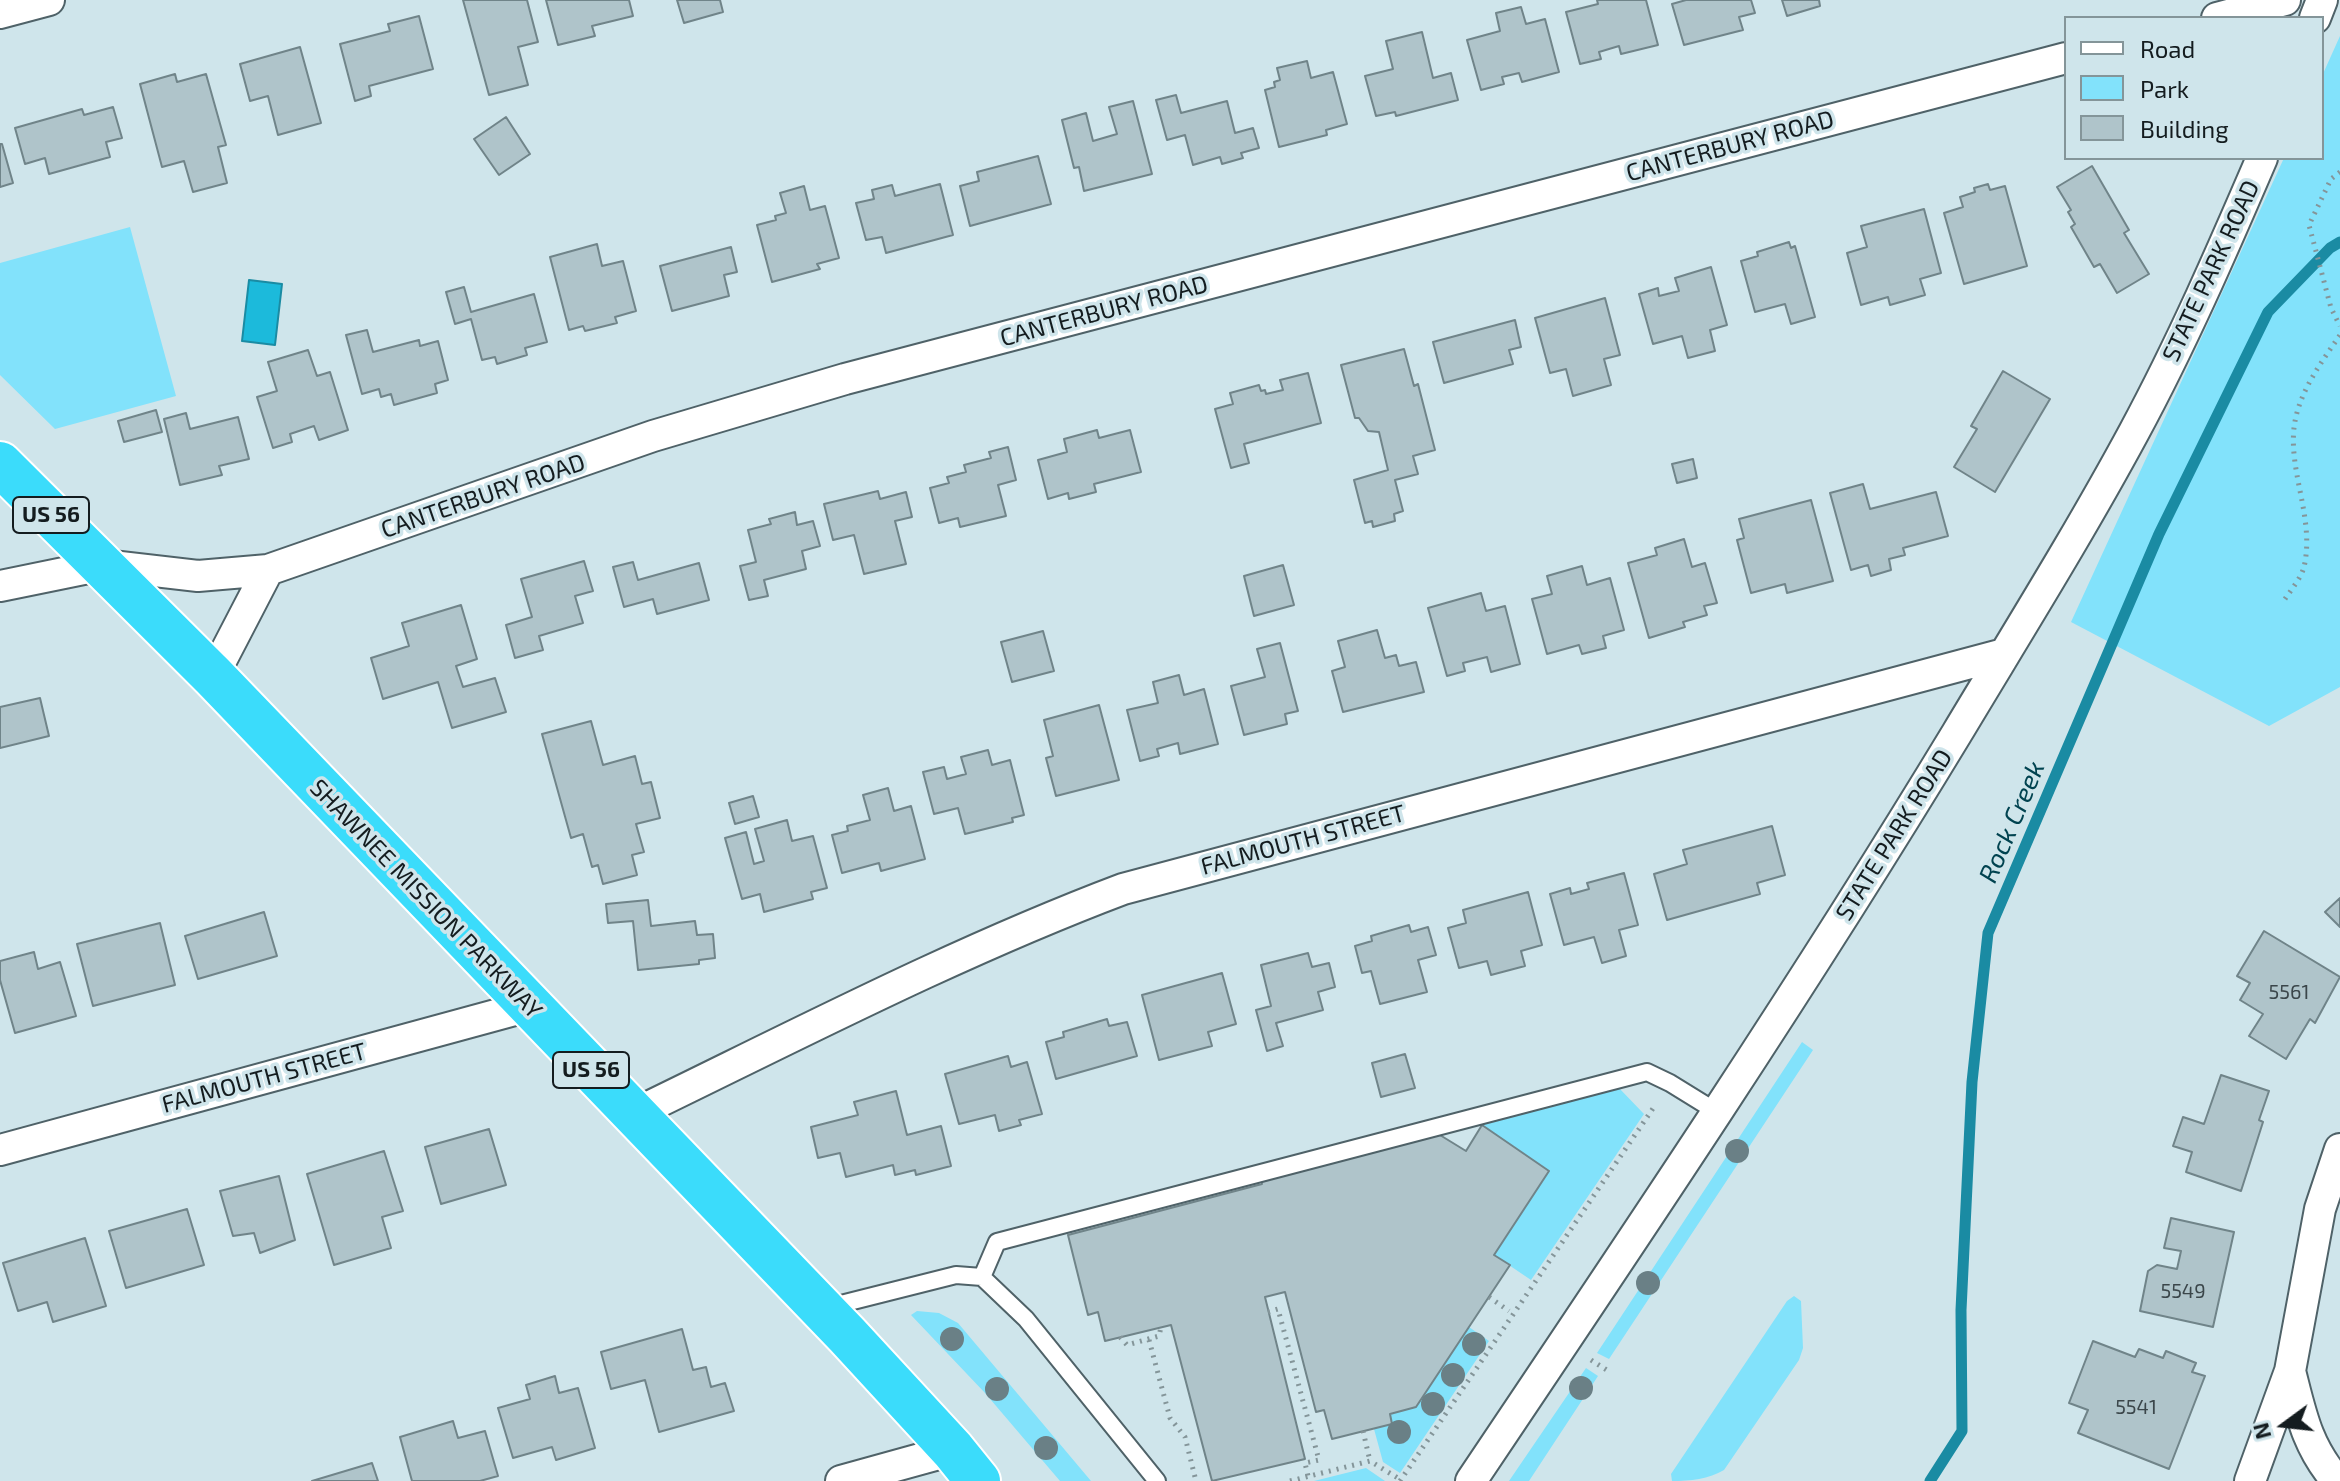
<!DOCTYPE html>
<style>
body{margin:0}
#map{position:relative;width:2340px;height:1481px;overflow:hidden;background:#cfe5eb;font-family:"Exo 2",sans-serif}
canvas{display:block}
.legend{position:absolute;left:2064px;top:16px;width:260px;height:144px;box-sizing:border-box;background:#cfe5eb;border:2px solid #849599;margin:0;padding:10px 14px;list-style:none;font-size:24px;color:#141c1f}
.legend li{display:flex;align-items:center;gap:16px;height:40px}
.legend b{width:40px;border:2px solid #849599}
.north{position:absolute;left:2244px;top:1385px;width:80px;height:80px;-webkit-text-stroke:6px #cfe5eb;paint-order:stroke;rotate:255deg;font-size:22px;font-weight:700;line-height:32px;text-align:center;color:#141c1f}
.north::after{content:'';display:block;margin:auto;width:28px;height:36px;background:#141c1f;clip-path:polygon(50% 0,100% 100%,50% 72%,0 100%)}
</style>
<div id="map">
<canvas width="2340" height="1481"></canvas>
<ul class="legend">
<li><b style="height:10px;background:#fff"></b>Road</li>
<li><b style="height:22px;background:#82e2fb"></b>Park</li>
<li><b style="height:22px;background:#afc4ca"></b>Building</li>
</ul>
<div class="north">N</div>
</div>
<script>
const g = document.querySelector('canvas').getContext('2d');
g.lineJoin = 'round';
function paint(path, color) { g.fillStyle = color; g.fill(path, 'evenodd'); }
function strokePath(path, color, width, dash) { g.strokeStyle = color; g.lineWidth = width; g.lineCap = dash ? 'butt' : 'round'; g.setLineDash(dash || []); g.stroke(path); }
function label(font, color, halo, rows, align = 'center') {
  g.font = font + ' "Exo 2",sans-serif'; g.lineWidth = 7; g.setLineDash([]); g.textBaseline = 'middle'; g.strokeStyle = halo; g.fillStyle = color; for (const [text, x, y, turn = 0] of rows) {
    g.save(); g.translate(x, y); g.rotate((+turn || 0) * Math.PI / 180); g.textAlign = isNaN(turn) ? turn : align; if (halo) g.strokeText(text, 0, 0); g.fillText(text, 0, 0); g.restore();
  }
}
paint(new Path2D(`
 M2340 36V687L2269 726 2071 622 2284 158H2322V76Z
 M130 227 176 396 55 429 0 375V263Z
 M1802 1042 1813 1050 1609 1359 1597 1353Z
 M1619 1088 1644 1114 1531 1280 1494 1255 1549 1171 1482 1125Z
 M1794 1296 1801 1301 1803 1348 1799 1360 1724 1470C1709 1479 1690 1481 1672 1481L1671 1474 1787 1301Z
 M917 1311 939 1313 958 1323 1091 1481H1060L985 1393 911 1315Z
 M1469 1327 1489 1341 1400 1473 1383 1462 1374 1429 1390 1414 1416 1407Z
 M1586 1368 1598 1376 1529 1481H1509Z
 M1366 1468 1385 1481H1314Z`), '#82e2fb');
const water = new Path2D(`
 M249 280 282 284 275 345 242 341Z`);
paint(water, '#1cbadb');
strokePath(water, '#1a8ba3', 2);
strokePath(new Path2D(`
 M1930 1481 1962 1431 1961 1310 1972 1082 1988 933 2159 534 2268 312 2330 248 2340 242`), '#1a8ba3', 11);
const building = new Path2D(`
 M463 0H527L538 42 518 47 528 85 489 95Z
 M546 0H629L633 16 592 26 595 36 558 45Z
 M677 0H720L723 12 684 23Z
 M1597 0H1646L1658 45 1621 54 1619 46 1599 52 1601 59 1580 64 1566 12 1598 4Z
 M1686 0H1751L1755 13 1739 17 1743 30 1684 45 1672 4Z
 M1782 0H1819L1820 6 1787 16Z
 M1521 7 1526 24 1545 19 1559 72 1522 82 1519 73 1502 77 1504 84 1481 90 1467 40 1500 31 1496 13Z
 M419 16 433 69 369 86 371 96 355 101 340 44 390 31 388 24Z
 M1422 32 1433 78 1451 73 1458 100 1396 116 1395 112 1376 116 1365 76 1393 69 1386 41Z
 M300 47 321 123 278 135 268 96 250 101 240 64Z
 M1307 61 1311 78 1333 72 1347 124 1326 130 1327 135 1279 147 1265 90 1275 87 1274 82 1280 80 1277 68Z
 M175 74 177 82 206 74 226 145 218 147 227 183 193 192 184 161 162 167 140 84Z
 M1176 95 1181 113 1227 101 1235 133 1253 128 1259 148 1241 153 1243 158 1222 164 1220 157 1193 165 1185 135 1167 140 1156 100Z
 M1133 101 1152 174 1084 191 1079 167 1074 168 1062 120 1086 113 1093 141 1117 134 1109 107Z
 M113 107 122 138 106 142 110 157 49 174 45 158 25 164 15 128 82 109 84 115Z
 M506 117 530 154 499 175 474 139Z
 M0 144H2L13 183 0 187Z
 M1038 156 1051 204 970 226 960 186 979 181 977 172Z
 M2092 166 2129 230 2124 233 2149 274 2117 293 2100 264 2094 267 2071 227 2075 224 2068 212 2071 210 2057 187Z
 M940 184 953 235 886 253 882 237 866 240 856 203 874 199 872 190 892 185 895 196Z
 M1988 184 1990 190 2005 186 2027 266 1964 284 1944 213 1963 207 1960 197 1975 192 1974 188Z
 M804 186 810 210 825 206 839 258 817 264 820 269 772 282 757 225 776 220 775 216 786 213 780 193Z
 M1924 209 1941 273 1920 279 1925 295 1890 305 1888 297 1861 305 1847 253 1867 247 1861 226Z
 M1789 242 1791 248 1795 246 1815 317 1791 324 1785 304 1755 312 1741 261 1758 256 1757 252Z
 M597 244 602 266 623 261 636 311 615 317 617 323 585 331 583 326 569 330 550 257Z
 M731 247 737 272 724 275 729 296 672 311 660 266Z
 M1711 267 1727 325 1710 330 1715 351 1688 358 1682 336 1653 344 1639 294 1658 288 1659 296 1679 291 1675 278Z
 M464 287 471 312 534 294 547 342 525 348 527 355 497 364 495 357 482 360 471 319 455 324 446 292Z
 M1605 298 1620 355 1604 359 1611 385 1573 396 1566 369 1550 373 1535 318Z
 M1515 320 1521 347 1509 350 1513 364 1444 383 1433 342Z
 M367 330 373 352 419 340 420 346 438 341 448 380 435 384 437 393 394 405 391 394 381 397 379 389 362 394 346 335Z
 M1404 349 1414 386 1418 384 1435 450 1413 456 1418 474 1395 480 1403 511 1394 514 1395 521 1373 527 1372 521 1365 523 1354 480 1388 470 1379 432 1368 431 1359 418H1355L1341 365Z
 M308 350 317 376 330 372 348 430 319 440 314 426 290 434 292 442 273 448 257 397 277 391 268 362Z
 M2003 371 2050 399 1995 492 1954 467 1977 429 1971 426Z
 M1308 373 1321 423 1244 444 1249 463 1231 468 1215 409 1233 404 1230 393 1259 385 1261 391 1265 390 1266 394 1283 390 1280 380Z
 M156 410 162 432 124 442 118 421Z
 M186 413 190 429 238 417 249 459 219 466 222 475 180 485 164 419Z
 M1097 430 1099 438 1130 430 1141 472 1094 484 1096 492 1069 499 1068 493 1048 499 1038 460 1067 452 1064 439Z
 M1008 447 1016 480 998 485 1006 516 960 527 958 518 939 523 930 488 949 483 947 477 966 472 964 465 991 458 989 452Z
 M1693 459 1697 478 1677 483 1672 464Z
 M1863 484 1870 509 1936 492 1948 536 1903 548 1905 555 1889 559 1891 570 1871 576 1868 565 1851 570 1830 493Z
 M878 491 880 499 906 492 912 517 895 521 906 564 864 574 854 535 833 540 824 504Z
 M1811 500 1833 581 1787 593 1785 584 1751 593 1737 540 1744 538 1739 519Z
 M795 512 797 525 813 521 820 546 802 551 806 569 764 580 768 596 749 600 740 566 756 562 748 530 771 524 769 519Z
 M1684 539 1692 567 1705 563 1717 603 1704 606 1707 615 1683 622 1685 627 1649 638 1628 563 1657 555 1655 548Z
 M584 561 593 591 575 596 583 623 539 636 543 650 515 658 506 625 532 617 521 579Z
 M633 562 638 580 699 563 709 600 657 614 653 599 624 607 613 567Z
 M1283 565 1294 605 1254 616 1244 576Z
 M1582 566 1587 585 1610 578 1624 630 1603 636 1606 648 1582 654 1579 645 1547 654 1532 599 1552 594 1547 576Z
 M1481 593 1486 611 1505 606 1520 664 1491 672 1487 657 1463 663 1465 671 1447 676 1428 608Z
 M461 605 477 659 456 666 463 687 495 678 506 712 452 728 438 682 383 699 371 658 409 646 402 623Z
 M1377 630 1385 658 1396 655 1399 666 1416 662 1424 692 1343 712 1332 671 1345 667 1338 641Z
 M1043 631 1054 671 1012 682 1001 642Z
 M1280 643 1298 711 1285 714 1287 724 1244 735 1231 686 1265 677 1257 649Z
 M1179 675 1184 695 1204 689 1218 744 1180 754 1178 743 1157 749 1159 756 1140 761 1127 710 1158 703 1153 682Z
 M40 698 49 736 0 748V707Z
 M1099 705 1119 780 1056 796 1046 758 1053 756 1044 720Z
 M591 721 603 765 635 756 642 784 651 782 660 818 636 824 644 852 632 855 637 875 603 884 598 865 592 867 583 834 571 838 542 734Z
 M988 750 992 765 1010 760 1024 815 1012 818 1013 822 965 834 958 808 934 814 923 772 944 767 947 779 966 774 961 757Z
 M888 788 894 811 911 806 925 859 881 871 879 863 842 873 832 835 848 831 847 826 870 820 863 795Z
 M753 796 759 817 735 824 729 803Z
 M787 820 792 841 813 836 827 888 811 892 813 899 764 912 760 894 742 899 725 838 746 832 754 864 764 861 755 829Z
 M1772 826 1785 875 1757 883 1760 894 1667 920 1654 874 1687 864 1683 850Z
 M1624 873 1638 925 1619 930 1626 956 1602 963 1594 937 1564 945 1550 894 1570 888 1571 894 1589 889 1587 883Z
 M1528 892 1542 945 1521 951 1525 966 1491 975 1487 961 1459 968 1448 928 1466 923 1463 910Z
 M2340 898V927L2325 912Z
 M648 900 651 926 695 921 697 935 713 934 715 958 699 960V964L638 970 633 921 608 923 606 904Z
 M264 912 277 956 198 979 185 936Z
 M160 923 175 985 93 1006 77 944Z
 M1409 925 1411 932 1428 927 1436 955 1418 960 1427 992 1380 1004 1371 971 1362 973 1355 946 1372 941 1371 936Z
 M2264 931 2340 977 2315 1023 2310 1019 2286 1059 2249 1036 2263 1014 2240 1000 2250 983 2237 976Z
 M34 952 38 969 60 962 76 1016 15 1033 0 980V961Z
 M1308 953 1312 967 1329 963 1335 987 1318 992 1323 1010 1276 1023 1283 1046 1267 1051 1256 1010 1271 1006 1261 965Z
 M1222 973 1236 1024 1208 1032 1212 1046 1159 1060 1142 995Z
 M1107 1019 1109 1026 1127 1022 1137 1056 1056 1079 1046 1042 1064 1037 1063 1032Z
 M1405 1054 1415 1088 1381 1097 1372 1063Z
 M1008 1056 1011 1067 1027 1062 1042 1114 1019 1120 1021 1125 999 1131 995 1115 959 1124 945 1074Z
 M2221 1075 2269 1091 2259 1120 2263 1122 2241 1191 2186 1172 2192 1152 2173 1146 2183 1117 2204 1124Z
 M896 1091 907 1135 941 1126 951 1166 916 1175 915 1170 895 1175 893 1165 846 1177 840 1153 818 1158 811 1127 858 1115 854 1102Z
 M1482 1125 1549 1171 1494 1255 1510 1265 1416 1407 1390 1414 1392 1424 1332 1439 1324 1410 1316 1412 1285 1292 1265 1297 1305 1459 1212 1481 1171 1325 1105 1341 1098 1312 1088 1315 1068 1235 1262 1184 1260 1177 1435 1132 1466 1151Z
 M489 1129 506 1185 441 1204 425 1147Z
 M384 1151 403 1211 382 1217 391 1248 334 1265 307 1174Z
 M279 1176 295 1240 260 1253 254 1233 233 1236 220 1191Z
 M187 1209 204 1265 126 1288 109 1231Z
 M2171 1218 2234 1232 2213 1327 2140 1311 2148 1271 2157 1265 2177 1269 2181 1251 2164 1248Z
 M85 1238 106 1306 53 1322 47 1302 18 1311 3 1263Z
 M682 1329 693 1370 706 1367 711 1387 725 1383 734 1411 659 1432 645 1380 611 1389 601 1352Z
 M2093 1341 2135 1357 2139 1349 2163 1358 2166 1351 2196 1363 2192 1372 2205 1376 2169 1469 2078 1433 2088 1410 2069 1403Z
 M555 1376 559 1393 578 1388 595 1448 556 1460 552 1447 513 1458 498 1408 530 1399 526 1385Z
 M453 1421 458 1438 485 1431 498 1476 480 1481H412L400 1437Z
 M372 1463 378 1481H312Z`);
paint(building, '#afc4ca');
strokePath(building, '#708489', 2);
const service = new Path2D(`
 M982 1277 997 1242 1647 1072 1670 1083 1717 1112
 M825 1308 956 1275 982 1277 1026 1319 1157 1481`);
const minor = new Path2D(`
 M0 13 49 0
 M2217 18 2285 0
 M2315 18 2322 0
 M0 586 103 565 198 576 268 570
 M213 676 268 570 653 436 845 379 2066 58
 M634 1114C795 1036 956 952 1123 889L2004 654
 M0 1150 529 1006
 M2290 1371C2301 1414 2307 1447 2337 1481
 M841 1481 953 1450
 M1471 1481C1637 1234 1803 987 1957 733 2017 633 2079 534 2134 432 2182 343 2222 251 2262 158
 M2250 1481 2290 1371 2320 1209 2340 1149`);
const trunk = new Path2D(`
 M0 464 213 676 847 1335 953 1450 978 1481`);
strokePath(service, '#4f6268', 20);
strokePath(minor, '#4f6268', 34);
strokePath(trunk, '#fff', 48);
strokePath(new Path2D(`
 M2340 172 2331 179 2309 225 2331 308 2340 326
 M2285 599C2291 590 2301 578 2304 567 2315 520 2289 474 2294 428 2298 393 2321 363 2340 335
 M1489 1297 1509 1311
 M1268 1312 1278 1309 1319 1460 1305 1463 1308 1476
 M1120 1337 1127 1345 1159 1336 1161 1327
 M1149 1340 1170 1418 1185 1437 1196 1481
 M1591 1360 1610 1372
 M1363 1431 1370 1461
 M1290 1481 1370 1461 1401 1480
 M1400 1481 1656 1104`), '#849599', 5, [2, 6]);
strokePath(service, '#fff', 16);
strokePath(minor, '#fff', 30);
strokePath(trunk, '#3bdcfb', 44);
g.fillStyle = '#6a8086';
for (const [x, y] of [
 [1737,1151],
 [1648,1283],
 [952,1339],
 [1474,1344],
 [1453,1375],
 [1581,1388],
 [997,1389],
 [1433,1404],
 [1399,1432],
 [1046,1448]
]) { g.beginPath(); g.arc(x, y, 12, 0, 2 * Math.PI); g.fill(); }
label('20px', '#3b464a', null, [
 ["5561",2289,992],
 ["5549",2183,1291],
 ["5541",2136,1407]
]);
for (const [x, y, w] of [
 [51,515,76],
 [591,1070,76]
]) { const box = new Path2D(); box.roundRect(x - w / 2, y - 18, w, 36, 6); g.fillStyle = '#cfe5eb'; g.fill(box); strokePath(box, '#141c1f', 2); }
label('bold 22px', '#141c1f', null, [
 ["US 56",51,515],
 ["US 56",591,1070]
]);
label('24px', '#141c1f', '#cfe5eb', [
 ["CANTERBURY ROAD",1730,146,-15],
 ["STATE PARK ROAD",2211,271,-65],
 ["CANTERBURY ROAD",1104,311,-15],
 ["CANTERBURY ROAD",483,496,-19],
 ["STATE PARK ROAD",1894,835,-58],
 ["FALMOUTH STREET",1303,840,-15],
 ["SHAWNEE MISSION PARKWAY",426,899,46],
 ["FALMOUTH STREET",264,1078,-15]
]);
label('italic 26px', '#014350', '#cfe5eb', [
 ["Rock Creek",2012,822,-67]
]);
</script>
